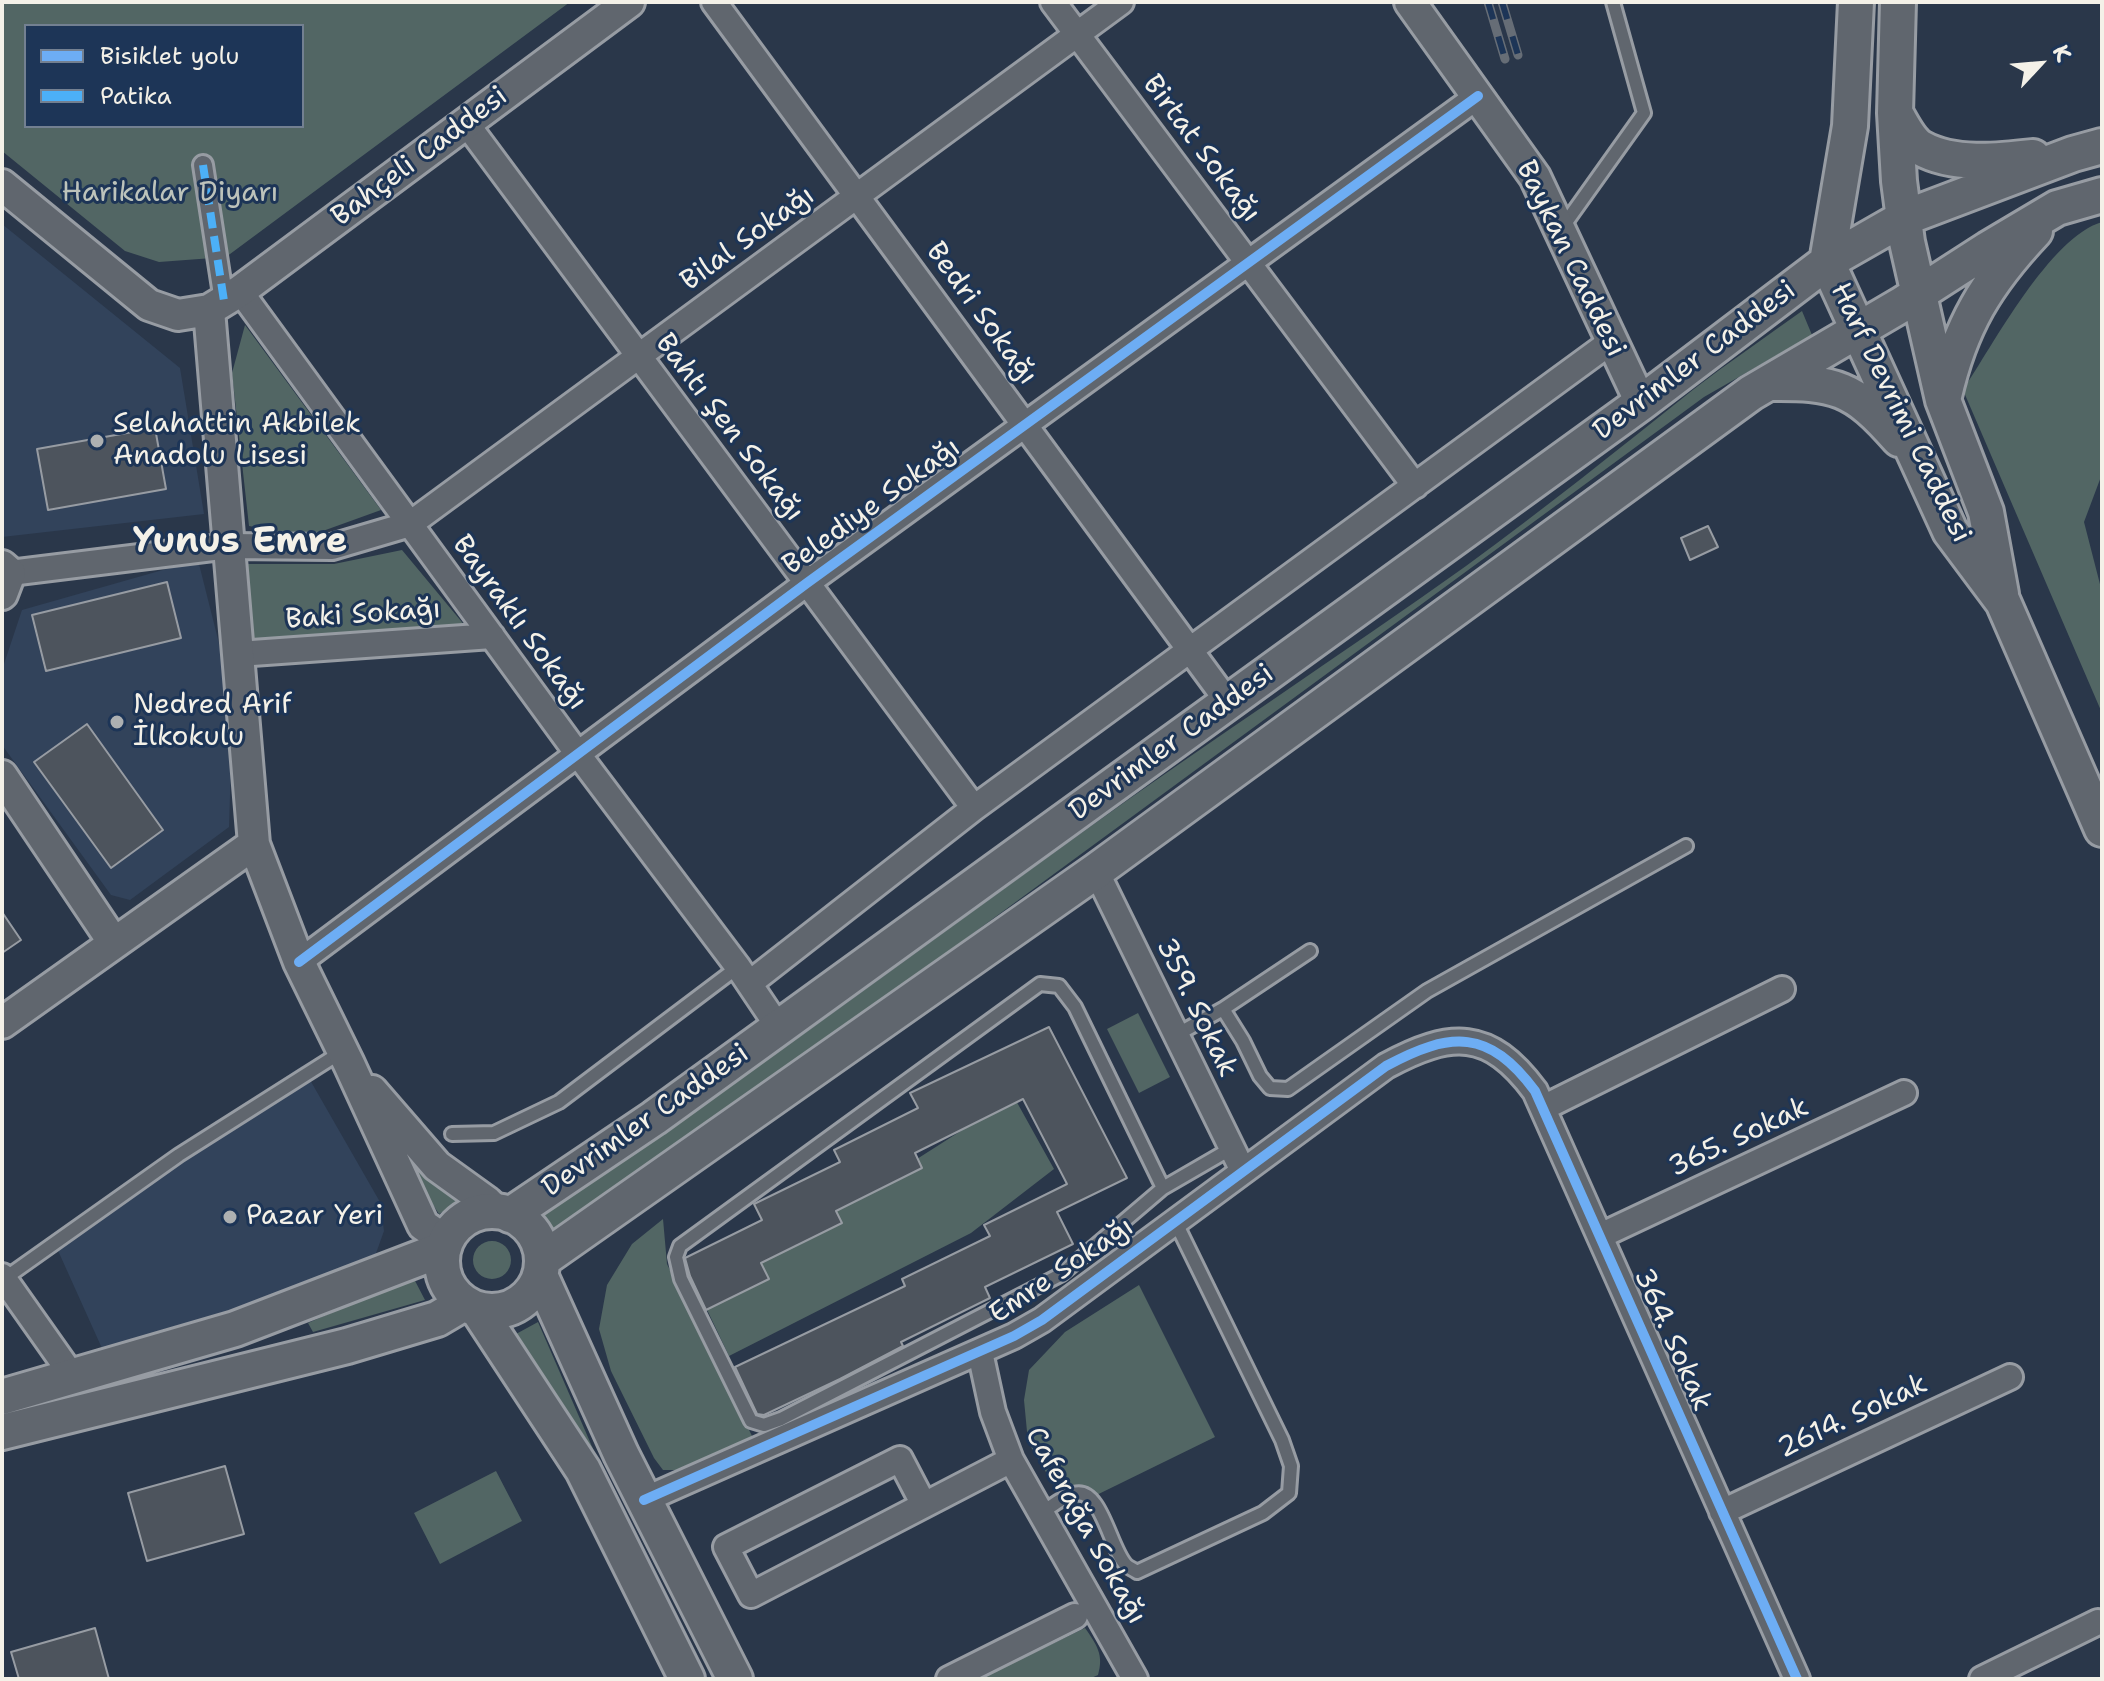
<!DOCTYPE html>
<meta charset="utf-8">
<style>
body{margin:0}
#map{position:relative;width:2104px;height:1681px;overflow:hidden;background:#2a374a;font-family:"Shantell Sans",sans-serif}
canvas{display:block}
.frame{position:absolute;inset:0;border:4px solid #f4f1e8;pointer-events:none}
.legend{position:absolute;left:24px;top:24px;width:280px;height:104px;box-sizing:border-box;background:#1d3557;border:2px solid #738091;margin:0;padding:10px 14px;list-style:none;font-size:24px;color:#f4f1e8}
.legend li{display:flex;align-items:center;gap:16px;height:40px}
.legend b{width:40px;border:2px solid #738091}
.north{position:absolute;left:2000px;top:24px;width:80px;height:80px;-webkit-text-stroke:6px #1d3557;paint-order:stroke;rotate:64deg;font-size:22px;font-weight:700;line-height:32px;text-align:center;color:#f4f1e8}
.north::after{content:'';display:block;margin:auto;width:28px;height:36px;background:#f4f1e8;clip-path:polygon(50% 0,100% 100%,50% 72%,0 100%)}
</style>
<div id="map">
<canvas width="2104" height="1681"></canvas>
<div class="frame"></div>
<ul class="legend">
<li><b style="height:10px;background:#6dadf4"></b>Bisiklet yolu</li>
<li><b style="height:10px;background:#4cb0f7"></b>Patika</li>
</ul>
<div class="north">K</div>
</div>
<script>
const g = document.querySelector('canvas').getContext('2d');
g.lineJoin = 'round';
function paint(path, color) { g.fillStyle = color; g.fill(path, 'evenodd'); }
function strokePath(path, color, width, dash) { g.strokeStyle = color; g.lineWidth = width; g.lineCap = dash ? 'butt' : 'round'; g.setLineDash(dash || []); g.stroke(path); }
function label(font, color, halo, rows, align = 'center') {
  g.font = font + ' "Shantell Sans",sans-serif'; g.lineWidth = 6; g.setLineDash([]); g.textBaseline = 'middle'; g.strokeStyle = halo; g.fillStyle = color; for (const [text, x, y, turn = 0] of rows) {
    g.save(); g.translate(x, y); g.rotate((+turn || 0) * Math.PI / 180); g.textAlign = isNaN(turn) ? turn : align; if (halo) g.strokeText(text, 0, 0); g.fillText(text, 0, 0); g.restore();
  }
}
paint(new Path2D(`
 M2 224 180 368 204 514 2 537Z
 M198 560 233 699 229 827 130 900 111 895 2 745V670L22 610Z
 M302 1066 380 1202 384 1231 375 1256 335 1280 105 1355 51 1235Z`), '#32435b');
paint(new Path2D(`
 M2 2H570L226 257 159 262 125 251 2 151ZM26 26H302V126H26Z
 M2102 222V474L2084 522 2102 592V713L1963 390C1993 345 2050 237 2102 222Z
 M1802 311 1812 335 1704 397 769 1083 553 1236 537 1214C727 1095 905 959 1087 829 1212 739 1341 655 1466 566 1544 509 1619 449 1694 389 1729 362 1766 337 1802 311Z
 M245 325 381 510 309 536 249 526 232 373Z
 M402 550 466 627 250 639 243 564H334Z
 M1138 1013 1170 1077 1139 1093 1107 1029Z
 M1014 1097 1054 1169 971 1233 729 1356 701 1297Z
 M404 1150 467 1197 439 1214 399 1152Z
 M663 1219 667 1264 756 1444 683 1470H663L654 1458 611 1371 599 1329 607 1285 632 1244Z
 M473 1260a19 19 0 1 1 38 0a19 19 0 1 1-38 0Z
 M413 1277 425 1300 313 1332 308 1323Z
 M1139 1285 1215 1437 1068 1509 1028 1442 1024 1400 1029 1370 1065 1332Z
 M538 1322 597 1458 516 1334Z
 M496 1471 522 1521 440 1564 414 1513Z
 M1085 1628C1097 1645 1104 1655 1098 1675L1089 1679H980Z`), '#526664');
const building = new Path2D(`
 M155 428 166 489 48 510 37 449Z
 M1708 526 1718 547 1690 560 1681 538Z
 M167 582 181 638 46 671 32 615Z
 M87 724 163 830 111 868 34 762Z
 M2 912 21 940 2 953Z
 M1049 1027 1127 1178 1057 1212 1073 1244 985 1287 990 1298 901 1342 903 1346 840 1379 764 1415 757 1414 735 1367 905 1286 902 1279 990 1236 984 1225 1067 1184 1023 1099 915 1153 922 1168 836 1211 842 1223 761 1263 769 1279 706 1310 690 1276 685 1258 762 1220 754 1204 840 1162 834 1150 918 1108 910 1093Z
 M225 1466 244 1534 147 1561 128 1493Z
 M95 1628 109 1679H19L11 1652Z`);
paint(building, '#4d545d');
strokePath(building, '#979ca3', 2);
const service = new Path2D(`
 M1562 228 1644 113 1613 2
 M1223 1009 1243 1041 1260 1076 1270 1088 1288 1089 1427 991 1686 846
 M1176 1035 1223 1009 1310 951
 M452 1134 494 1133 559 1102 738 967
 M1163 1188 1075 1007 1059 986 1040 984 680 1246 676 1257 681 1279 751 1421 764 1425 781 1419 1062 1274 1163 1188 1232 1148
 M4 1279 179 1155 343 1051
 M1041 1513C1051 1507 1062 1497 1074 1494 1101 1486 1110 1549 1126 1565 1129 1568 1133 1569 1137 1572L1263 1513 1289 1493 1291 1466 1282 1440 1175 1221`);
const pedestrian = new Path2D(`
 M203 165 224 301`);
const minor = new Path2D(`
 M714 2 1228 702
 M1053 2 1415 486
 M466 123 974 808
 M240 291 577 753 738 967 779 1028
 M10 573 229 546 332 547 410 524 1121 2
 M238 654 492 636
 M1096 871 1243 1171
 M299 962 807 583 1478 96
 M750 983 974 808 1612 341
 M1543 1108 1782 989
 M1600 1236 1904 1093
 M2 1276 74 1378
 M980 1352 993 1412 1011 1460 1135 1679
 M644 1500 1014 1336 1042 1320 1386 1066C1451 1031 1489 1029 1535 1091L1797 1679
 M924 1505 900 1459 726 1547 751 1595C837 1550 924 1505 1011 1460
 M1722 1512 2010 1377
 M949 1679 1075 1616
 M1982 1679 2098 1622`);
const tertiary = new Path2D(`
 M1410 2 1535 177 1641 403
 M2 185 149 305 178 315 209 310 254 844 299 962 349 1064 423 1225 446 1241
 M209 310 240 291 629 2
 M2 566 10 573 2 594
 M2 776 114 943
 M2 1023 254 844
 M372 1091 437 1166 487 1202 496 1211`);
const secondary = new Path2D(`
 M1898 2 1895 113 1899 181 1907 242 1943 400 1986 512 2001 594
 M1895 113C1902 124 1909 141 1921 148 1953 166 1998 161 2033 157
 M1827 262 1950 531 2003 602 2102 829
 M1827 262 1850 126 1856 2
 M1768 383C1835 382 1854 387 1899 439
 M1944 396C1960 326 1986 283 2035 231
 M442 1261a50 50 0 1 1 100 0a50 50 0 1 1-100 0Z
 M510 1215 654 1118 1641 403 1827 262 1904 218 2073 154 2102 146
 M542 1260 1096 871 1751 393 1901 305 1988 249 2057 208 2102 195
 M540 1275 621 1454 735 1679
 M478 1310 583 1470 687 1679
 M2 1397 235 1329 443 1249
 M2 1432 347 1346 437 1319 464 1303`);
strokePath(service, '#979ca3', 18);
strokePath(pedestrian, '#979ca3', 24);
strokePath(minor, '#979ca3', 30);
strokePath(tertiary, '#979ca3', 36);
strokePath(secondary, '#979ca3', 40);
strokePath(service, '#60666e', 12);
strokePath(pedestrian, '#60666e', 18);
strokePath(minor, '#60666e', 24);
strokePath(tertiary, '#60666e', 30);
strokePath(secondary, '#60666e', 34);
const rail = new Path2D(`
 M1488 2 1505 59
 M1502 2 1518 55`);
strokePath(rail, '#666d76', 9);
strokePath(rail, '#1d3557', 6, [18]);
strokePath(new Path2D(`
 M203 165 224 301`), '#4cb0f7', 8, [16, 8]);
strokePath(new Path2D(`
 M299 962 807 583 1478 96
 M644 1500 1014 1336 1042 1320 1386 1066C1451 1031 1489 1029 1535 1091L1797 1679`), '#6dadf4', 10);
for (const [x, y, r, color] of [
 [97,441,8,"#adb0b1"],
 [117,722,8,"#adb0b1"],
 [230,1217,8,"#adb0b1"]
]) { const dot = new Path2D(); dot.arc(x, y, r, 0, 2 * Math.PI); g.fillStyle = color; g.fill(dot); strokePath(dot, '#1d3557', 3); }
label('28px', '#f4f1e8', '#1d3557', [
 ["Birtat Sokağı",1201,149,53],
 ["Bahçeli Caddesi",420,157,-37],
 ["Bilal Sokağı",748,239,-36],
 ["Baykan Caddesi",1570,259,64],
 ["Bedri Sokağı",981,314,54],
 ["Devrimler Caddesi",1695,361,-37],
 ["Harf Devrimi Caddesi",1900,413,64],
 ["Bahtı Şen Sokağı",729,428,53],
 ["Belediye Sokağı",872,507,-36],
 ["Baki Sokağı",363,615,-4],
 ["Bayraklı Sokağı",519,623,54],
 ["Devrimler Caddesi",1172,743,-36],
 ["359. Sokak",1196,1008,64],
 ["Devrimler Caddesi",646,1121,-35],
 ["365. Sokak",1739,1138,-25],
 ["Emre Sokağı",1062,1271,-34],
 ["364. Sokak",1672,1340,66],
 ["2614. Sokak",1853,1417,-25],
 ["Caferağa Sokağı",1085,1526,61]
]);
label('28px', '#bdc3bb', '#1d3557', [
 ["Harikalar Diyarı",170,194]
]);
label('28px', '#f4f1e8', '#1d3557', [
 ["Selahattin Akbilek",113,425],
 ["Anadolu Lisesi",113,457],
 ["Nedred Arif",133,706],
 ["İlkokulu",133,738],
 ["Pazar Yeri",246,1217]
], 'left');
label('bold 36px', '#f4f1e8', '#1d3557', [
 ["Yunus Emre",240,543]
]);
</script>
